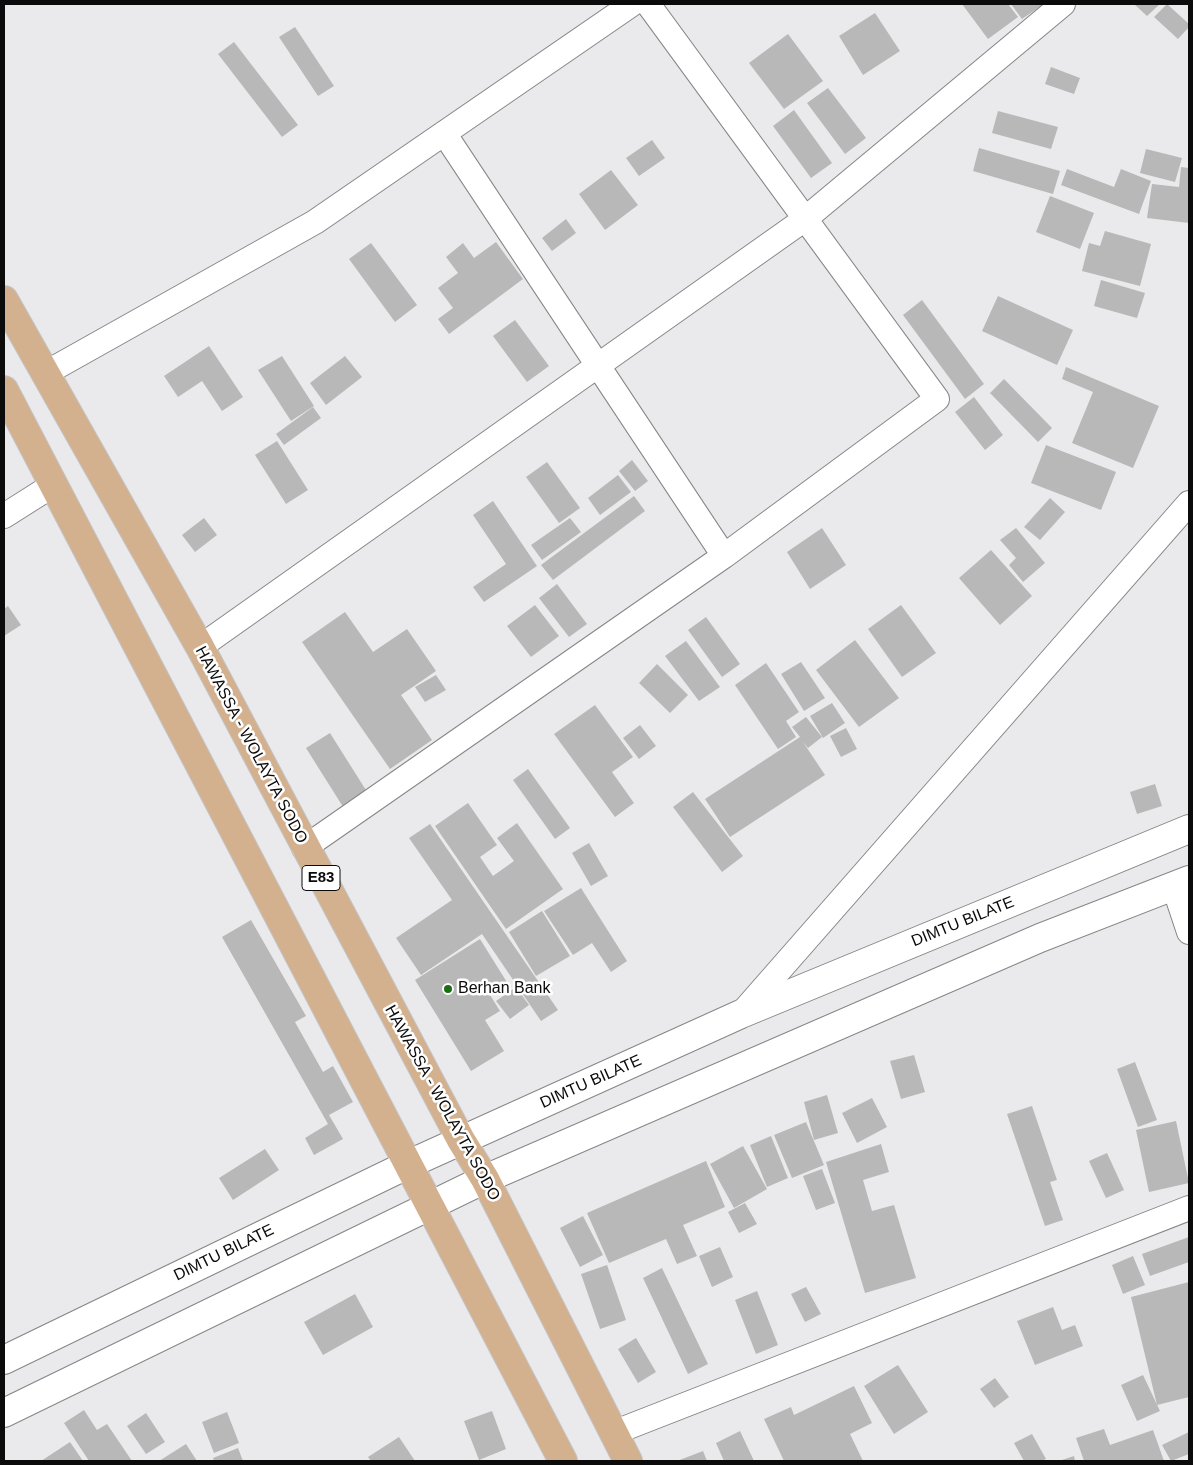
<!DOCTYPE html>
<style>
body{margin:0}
#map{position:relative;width:1193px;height:1465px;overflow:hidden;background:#eaeaec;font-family:Arial,sans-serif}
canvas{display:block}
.frame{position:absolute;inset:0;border:5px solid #0b0b0c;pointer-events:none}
</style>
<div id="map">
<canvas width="1193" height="1465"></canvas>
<div class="frame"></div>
</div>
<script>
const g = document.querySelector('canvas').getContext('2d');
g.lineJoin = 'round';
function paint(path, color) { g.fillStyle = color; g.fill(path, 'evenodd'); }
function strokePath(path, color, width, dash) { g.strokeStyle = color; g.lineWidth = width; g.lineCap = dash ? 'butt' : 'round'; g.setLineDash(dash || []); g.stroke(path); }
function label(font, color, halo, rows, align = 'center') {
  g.font = font + ' Arial,sans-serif'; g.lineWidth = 5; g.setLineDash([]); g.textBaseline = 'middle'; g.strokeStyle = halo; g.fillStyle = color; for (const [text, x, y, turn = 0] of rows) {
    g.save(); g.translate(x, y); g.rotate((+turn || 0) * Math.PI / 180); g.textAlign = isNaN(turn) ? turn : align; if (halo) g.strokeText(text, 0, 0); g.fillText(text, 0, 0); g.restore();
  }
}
paint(new Path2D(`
 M962 4H1008L1018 17 988 39Z
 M1011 4H1044L1022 19Z
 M1134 4H1160L1147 16Z
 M1167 4 1189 24V27L1178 39 1154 17Z
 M875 13 900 51 863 75 839 36Z
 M295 27 334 86 318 96 279 37Z
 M788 34 823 81 784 109 749 63Z
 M234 42 298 125 282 137 218 54Z
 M1051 67 1080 78 1074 94 1045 84Z
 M828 88 866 138 845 154 807 103Z
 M794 110 832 163 811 178 773 126Z
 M998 111 1058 127 1051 149 992 133Z
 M652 140 665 158 639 176 626 158Z
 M979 148 1060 171 1053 194 973 171Z
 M1146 149 1182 158 1175 182 1140 173Z
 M1181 167 1189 168V223L1147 218 1152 184 1179 187Z
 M1067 169 1114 187 1121 169 1151 181 1139 214 1061 185Z
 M611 170 638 205 605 230 579 194Z
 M1050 196 1094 213 1080 249 1036 232Z
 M566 219 576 233 552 251 542 238Z
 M1105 231 1151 244 1140 286 1082 271 1089 243 1100 246Z
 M496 242 523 279 449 334 438 319 453 308 438 288 458 273 446 257 463 243 474 258Z
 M371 243 417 305 395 322 349 259Z
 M1101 280 1145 293 1137 318 1094 306Z
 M998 296 1073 330 1057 365 982 331Z
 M922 300 984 384 965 399 903 315Z
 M515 320 549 366 527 382 493 336Z
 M209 346 243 397 222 411 202 381 178 397 164 376Z
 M282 356 314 406 291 421 258 370Z
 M345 356 362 377 326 405 310 383Z
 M1066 367 1159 406 1133 468 1072 443 1093 392 1062 379Z
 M1004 379 1052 428 1038 442 990 393Z
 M974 397 1003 435 985 450 955 412Z
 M313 407 321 418 284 445 276 434Z
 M277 441 308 490 286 504 255 455Z
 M1046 445 1116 472 1101 510 1031 483Z
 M632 460 648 481 635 491 619 471Z
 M547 462 580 508 559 523 526 477Z
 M618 475 631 492 600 515 588 498Z
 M634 496 645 511 553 580 541 565Z
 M1050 498 1065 512 1040 540 1024 527Z
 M493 501 537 566 484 602 473 587 506 564 473 515Z
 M204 518 217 535 195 552 182 535Z
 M570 518 581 532 542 560 531 545Z
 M822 528 846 565 810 589 787 552Z
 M1016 528 1045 563 1023 582 1009 565 1016 558 1000 540Z
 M991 550 1032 596 1000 625 959 578Z
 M557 584 587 624 569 637 539 598Z
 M535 605 559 636 531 657 507 626Z
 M901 605 936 653 902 677 868 629Z
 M8 606 21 625 4 636V609Z
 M345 612 373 652 407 629 436 671 401 695 432 740 390 769 302 642Z
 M706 617 740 664 722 677 688 630Z
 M855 640 899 698 859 727 816 670Z
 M686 641 720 687 699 701 665 656Z
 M801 662 825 698 804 711 781 674Z
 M766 663 799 712 786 721 796 737 778 749 735 685Z
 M657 664 688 695 670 713 639 683Z
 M436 675 446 690 425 702 415 687Z
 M832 703 845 723 823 738 810 716Z
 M595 705 633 757 612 772 634 803 615 817 554 734Z
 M806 717 822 737 808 748 803 742 825 775 730 837 705 799 800 737 792 727Z
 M640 725 656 746 639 759 623 738Z
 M846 728 857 749 841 757 830 736Z
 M330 733 369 795 345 810 306 748Z
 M528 769 570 828 555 839 513 780Z
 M1155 784 1162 806 1137 814 1130 792Z
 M693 792 743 856 722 872 673 807Z
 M468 803 497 845 480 857 493 876 514 861 497 838 517 823 563 889 506 929 435 826Z
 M430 824 558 1010 541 1021 482 934 421 975 396 938 452 900 409 838Z
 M589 843 608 876 591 886 572 853Z
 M581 888 627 961 611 972 592 943 573 955 544 911Z
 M542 911 570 956 536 976 509 932Z
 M251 920 306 1016 295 1022 323 1072 333 1066 353 1102 329 1115 343 1139 314 1155 305 1138 328 1124 222 937Z
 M480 939 508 984 490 995 500 1011 485 1020 504 1051 471 1071 415 980Z
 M516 987 529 1005 510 1019 496 1001Z
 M914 1055 925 1092 901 1099 890 1061Z
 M1135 1062 1157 1120 1138 1127 1117 1069Z
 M827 1095 838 1133 814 1140 804 1102Z
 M872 1098 887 1127 857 1143 842 1113Z
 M1032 1106 1057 1180 1050 1182 1063 1220 1045 1226 1007 1114Z
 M1176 1121 1189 1183 1149 1192 1136 1130Z
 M806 1122 824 1165 792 1178 774 1135Z
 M771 1136 788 1178 767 1187 750 1145Z
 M881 1144 889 1172 863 1180 872 1211 894 1205 916 1278 865 1293 826 1162Z
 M743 1146 767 1189 734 1208 710 1164Z
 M265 1149 279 1170 233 1200 219 1178Z
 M1107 1153 1124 1190 1106 1198 1089 1161Z
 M706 1161 725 1207 683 1225 697 1256 677 1264 666 1239 609 1263 587 1213Z
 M822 1169 835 1203 816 1210 803 1176Z
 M745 1203 757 1224 739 1233 728 1212Z
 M583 1216 603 1255 580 1267 560 1228Z
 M1189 1237V1262L1150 1276 1142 1254Z
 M720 1247 733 1277 712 1287 699 1256Z
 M1133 1256 1145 1285 1123 1294 1112 1265Z
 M607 1265 626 1320 600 1329 581 1274Z
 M662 1268 708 1364 688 1374 643 1278Z
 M1189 1282V1397L1157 1405 1131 1297Z
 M806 1287 821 1314 805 1322 791 1294Z
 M757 1291 778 1345 756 1354 735 1300Z
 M355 1294 373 1327 323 1355 304 1322Z
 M1053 1307 1062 1330 1075 1325 1083 1346 1035 1365 1017 1321Z
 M636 1338 656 1372 638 1383 618 1349Z
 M898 1365 928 1412 894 1434 864 1386Z
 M1143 1375 1160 1411 1137 1421 1121 1385Z
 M995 1378 1009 1397 994 1408 980 1389Z
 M854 1386 872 1423 850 1434 863 1461H784L764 1419 791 1407 794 1415Z
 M84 1410 97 1430 107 1424 132 1461H89L64 1423Z
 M492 1411 506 1449 479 1460 464 1421Z
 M227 1412 239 1443 214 1453 202 1422Z
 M146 1413 165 1442 146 1454 127 1426Z
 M1104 1429 1110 1445 1153 1430 1164 1461H1084L1076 1438Z
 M740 1431 754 1461H724L716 1443Z
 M1189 1432V1454L1171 1461 1162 1445Z
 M1032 1434 1046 1459 1041 1461H1024L1014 1443Z
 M399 1437 415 1461H371L368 1457Z
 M70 1442 83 1461H41Z
 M186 1444 197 1461H159Z
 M238 1448 243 1461H214L213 1458Z
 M703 1451 707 1461H677Z
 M1074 1456 1075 1461H1059Z`), '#b9b8b8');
const minor = new Path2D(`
 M444 133 724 556
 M44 374 315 222 632 4
 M4 516 53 485
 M200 647 805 219 1063 4
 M304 848 724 556 937 399 648 4
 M1174 887 1189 932
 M741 1014 1189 503
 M613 1433 1189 1208`);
const secondary = new Path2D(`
 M4 1360 407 1165 741 1014 1189 829
 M4 1413 485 1179 1040 938 1189 880`);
const primary = new Path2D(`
 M4 300 200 647 461 1140 485 1179 628 1461
 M4 390 563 1461`);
strokePath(minor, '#858687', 26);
strokePath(secondary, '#858687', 30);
strokePath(primary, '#c4c4c5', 30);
strokePath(minor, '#fff', 24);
strokePath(secondary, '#fff', 28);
strokePath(primary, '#d3b18f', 28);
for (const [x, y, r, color] of [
 [448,989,5,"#196e16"]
]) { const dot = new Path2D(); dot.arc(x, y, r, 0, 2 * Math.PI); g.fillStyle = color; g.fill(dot); strokePath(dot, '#fff', 2); }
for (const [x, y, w] of [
 [321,878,38]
]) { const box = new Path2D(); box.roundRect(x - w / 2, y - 12.5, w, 25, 4); g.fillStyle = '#fff'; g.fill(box); strokePath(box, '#0b0b0c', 1); }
label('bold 15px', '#0b0b0c', null, [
 ["E83",321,878]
]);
label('16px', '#0b0b0c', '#fff', [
 ["HAWASSA - WOLAYTA SODO",251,745,62],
 ["DIMTU BILATE",963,922,-22],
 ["DIMTU BILATE",591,1082,-24],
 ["HAWASSA - WOLAYTA SODO",442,1103,61],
 ["DIMTU BILATE",224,1253,-26]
]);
label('16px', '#0b0b0c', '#fff', [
 ["Berhan Bank",458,989]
], 'left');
</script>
